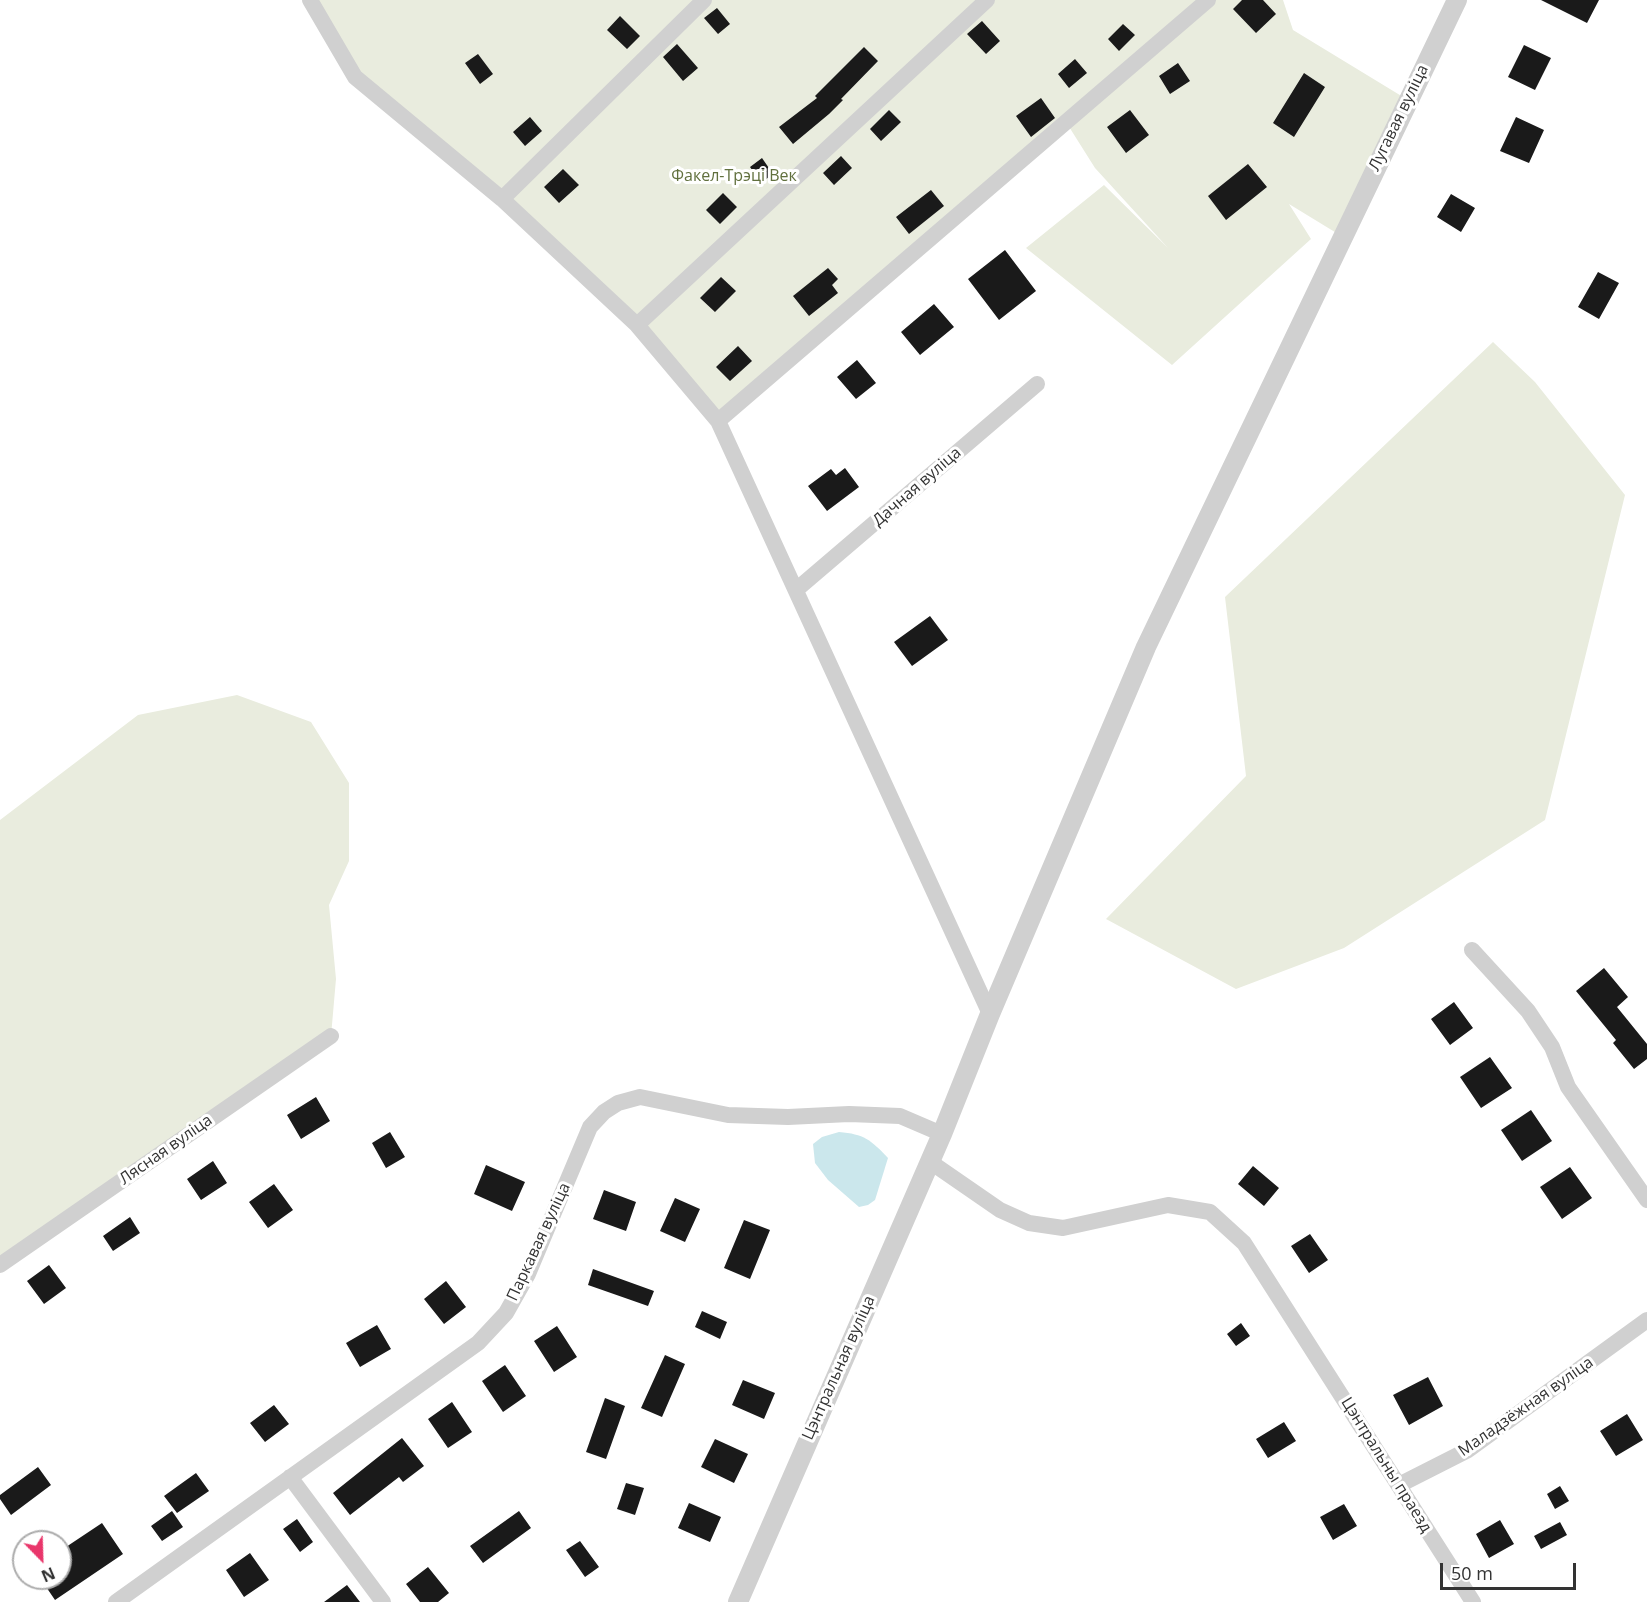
<!DOCTYPE html>
<meta charset="utf-8">
<style>
body{margin:0}
#map{position:relative;width:1647px;height:1602px;overflow:hidden;background:#fff;font-family:"Open Sans",sans-serif}
canvas{display:block}
.north{position:absolute;left:12px;top:1530px;width:60px;height:60px;box-sizing:border-box;background:#fff;border:2px solid #adadad;border-radius:50%;rotate:157deg;font-size:16px;font-weight:700;line-height:24px;text-align:center;color:#333}
.north::after{content:'';display:block;margin:auto;width:21px;height:27px;background:#e9366b;clip-path:polygon(50% 0,100% 100%,50% 72%,0 100%)}
.scale{position:absolute;left:1440px;top:1563px;width:136px;height:27px;box-sizing:border-box;border:3px solid #333;border-top:0;padding-left:8px;font-size:18px;line-height:21px;white-space:nowrap;color:#333;-webkit-text-stroke:4px #fff;paint-order:stroke}
</style>
<div id="map">
<canvas width="1647" height="1602"></canvas>
<div class="north">N</div>
<div class="scale">50 m</div>
</div>
<script>
const g = document.querySelector('canvas').getContext('2d');
g.lineJoin = 'round';
function paint(path, color) { g.fillStyle = color; g.fill(path, 'evenodd'); }
function strokePath(path, color, width, dash) { g.strokeStyle = color; g.lineWidth = width; g.lineCap = dash ? 'butt' : 'round'; g.setLineDash(dash || []); g.stroke(path); }
function label(font, color, halo, rows, align = 'center') {
  g.font = font + ' "Open Sans",sans-serif'; g.lineWidth = 6; g.setLineDash([]); g.textBaseline = 'middle'; g.strokeStyle = halo; g.fillStyle = color; for (const [text, x, y, turn = 0] of rows) {
    g.save(); g.translate(x, y); g.rotate((+turn || 0) * Math.PI / 180); g.textAlign = isNaN(turn) ? turn : align; if (halo) g.strokeText(text, 0, 0); g.fillText(text, 0, 0); g.restore();
  }
}
paint(new Path2D(`
 M310 0H1283L1293 30 1408 100 1343 237 1289 204 1311 239 1172 365 1026 248 1104 185 1168 248 1095 168 1066 122 718 421 637 325 355 77Z
 M1493 342 1535 382 1625 495 1545 820 1344 948 1236 989 1106 919 1246 776 1225 597Z
 M237 695 311 722 349 783V861L329 905 336 979 331 1036 0 1265V820L138 715Z`), '#e9ecde');
paint(new Path2D(`
 M839 1132C864 1134 871 1140 888 1158L875 1200 868 1205 859 1207 828 1180 815 1163 813 1144 822 1137Z`), '#cbe7ec');
paint(new Path2D(`
 M1242 0H1263L1276 14 1256 33 1233 9Z
 M1541 0H1599L1587 23Z
 M717 8 730 24 718 34 704 18Z
 M620 16 640 36 627 49 607 30Z
 M982 21 1000 41 986 54 967 34Z
 M1123 24 1135 35 1119 51 1108 39Z
 M677 44 698 68 683 81 663 57Z
 M1524 45 1551 58 1535 90 1508 77Z
 M864 47 878 61 841 99 843 100 829 114 793 144 779 127 817 98 815 96Z
 M478 54 493 74 480 84 465 63Z
 M1075 59 1087 73 1069 88 1058 74Z
 M1178 63 1190 81 1170 94 1159 76Z
 M1304 73 1325 87 1294 137 1273 123Z
 M1041 98 1055 118 1031 137 1016 116Z
 M889 110 901 122 881 141 870 129Z
 M1130 110 1149 135 1126 153 1107 127Z
 M530 117 542 131 525 146 513 132Z
 M1516 117 1544 130 1529 163 1500 151Z
 M841 156 852 168 834 185 823 173Z
 M762 158 773 174 761 183 750 167Z
 M1248 164 1267 187 1226 220 1208 196Z
 M563 169 579 185 559 203 544 187Z
 M931 190 944 206 909 234 896 217Z
 M723 193 737 207 720 224 706 210Z
 M1451 194 1475 208 1461 232 1437 217Z
 M1005 250 1036 291 999 320 968 279Z
 M828 268 838 279 832 285 838 293 809 316 793 296Z
 M1598 272 1619 283 1599 319 1578 307Z
 M721 277 736 291 715 312 700 298Z
 M934 304 954 327 920 355 901 332Z
 M738 346 752 361 730 381 716 367Z
 M857 360 876 383 856 399 837 377Z
 M845 468 859 487 827 511 808 486 831 469 836 475Z
 M930 616 948 640 912 666 894 642Z
 M1604 968 1628 997 1617 1007 1647 1044V1059L1634 1069 1613 1043 1616 1040 1576 991Z
 M1454 1002 1473 1028 1450 1045 1431 1019Z
 M1490 1057 1512 1088 1481 1108 1460 1077Z
 M316 1097 330 1121 301 1139 287 1115Z
 M1531 1110 1552 1141 1522 1161 1501 1130Z
 M390 1132 405 1157 386 1168 372 1143Z
 M213 1161 227 1183 201 1200 187 1179Z
 M486 1165 525 1182 512 1211 474 1194Z
 M1253 1166 1279 1188 1264 1206 1238 1184Z
 M1570 1167 1592 1198 1562 1219 1540 1187Z
 M274 1184 293 1210 268 1228 249 1202Z
 M604 1190 636 1202 626 1231 593 1219Z
 M675 1198 700 1209 685 1242 660 1231Z
 M130 1217 140 1233 113 1251 103 1236Z
 M744 1220 770 1230 750 1279 724 1268Z
 M1310 1234 1328 1260 1309 1273 1291 1246Z
 M49 1265 66 1288 44 1304 27 1281Z
 M593 1269 654 1291 648 1306 588 1285Z
 M446 1281 466 1307 444 1324 424 1299Z
 M702 1311 727 1322 720 1339 695 1327Z
 M1241 1323 1250 1336 1236 1346 1227 1334Z
 M377 1325 391 1349 360 1367 346 1343Z
 M557 1326 577 1357 554 1372 534 1341Z
 M665 1355 685 1364 662 1417 641 1408Z
 M505 1365 526 1396 503 1412 482 1381Z
 M1428 1377 1443 1406 1409 1425 1393 1395Z
 M743 1380 775 1393 764 1419 732 1405Z
 M605 1398 625 1406 606 1459 586 1452Z
 M452 1402 472 1432 448 1448 428 1419Z
 M274 1405 289 1424 265 1442 250 1423Z
 M1627 1414 1643 1440 1616 1456 1600 1431Z
 M1284 1422 1296 1441 1268 1458 1256 1439Z
 M402 1438 424 1466 403 1482 399 1477 350 1515 333 1493Z
 M715 1439 748 1454 734 1483 701 1467Z
 M38 1467 51 1485 11 1515 0 1499V1495Z
 M196 1473 209 1491 177 1513 164 1496Z
 M626 1483 644 1488 635 1515 617 1509Z
 M1560 1486 1569 1501 1555 1509 1547 1494Z
 M689 1503 721 1517 710 1542 678 1528Z
 M1344 1504 1357 1526 1333 1540 1320 1517Z
 M172 1511 183 1527 162 1541 151 1526Z
 M519 1511 531 1528 483 1563 470 1546Z
 M297 1519 313 1542 300 1552 283 1529Z
 M1500 1520 1514 1544 1489 1558 1476 1534Z
 M1560 1522 1567 1535 1541 1549 1534 1536Z
 M102 1523 123 1554 55 1600 40 1578H60V1551Z
 M580 1541 599 1567 585 1577 566 1550Z
 M250 1553 269 1580 244 1597 226 1570Z
 M428 1567 449 1593 438 1602H420L406 1584Z
 M347 1585 360 1602H324Z`), '#1a1a1a');
strokePath(new Path2D(`
 M310 0 355 77 502 199 637 325 718 421 990 1014
 M502 199 704 0
 M637 325 987 0
 M718 421 1208 0
 M796 590 1037 384
 M1472 950 1528 1011 1552 1047 1568 1087 1647 1200
 M929 1161 1000 1210 1029 1223 1063 1228 1168 1205 1210 1212 1244 1243 1473 1602
 M0 1265 331 1036
 M290 1477 383 1602
 M1399 1485 1468 1450 1647 1320
 M116 1602 478 1343 506 1313 528 1274 590 1127 604 1112 618 1103 640 1097 728 1115 788 1117 849 1114 900 1116 942 1134`), '#d0d0d0', 16);
strokePath(new Path2D(`
 M738 1602 942 1134 990 1014 1146 647 1457 0`), '#d0d0d0', 20);
label('16px', '#333', '#fff', [
 ["Лугавая вуліца",1399,118,-64],
 ["Дачная вуліца",917,487,-41],
 ["Лясная вуліца",166,1150,-35],
 ["Паркавая вуліца",539,1242,-65],
 ["Цэнтральная вуліца",839,1368,-66],
 ["Маладзёжная вуліца",1526,1407,-35],
 ["Цэнтральны праезд",1386,1465,58]
]);
label('16px', '#61703e', '#fff', [
 ["Факел-Трэці Век",734,176]
]);
</script>
